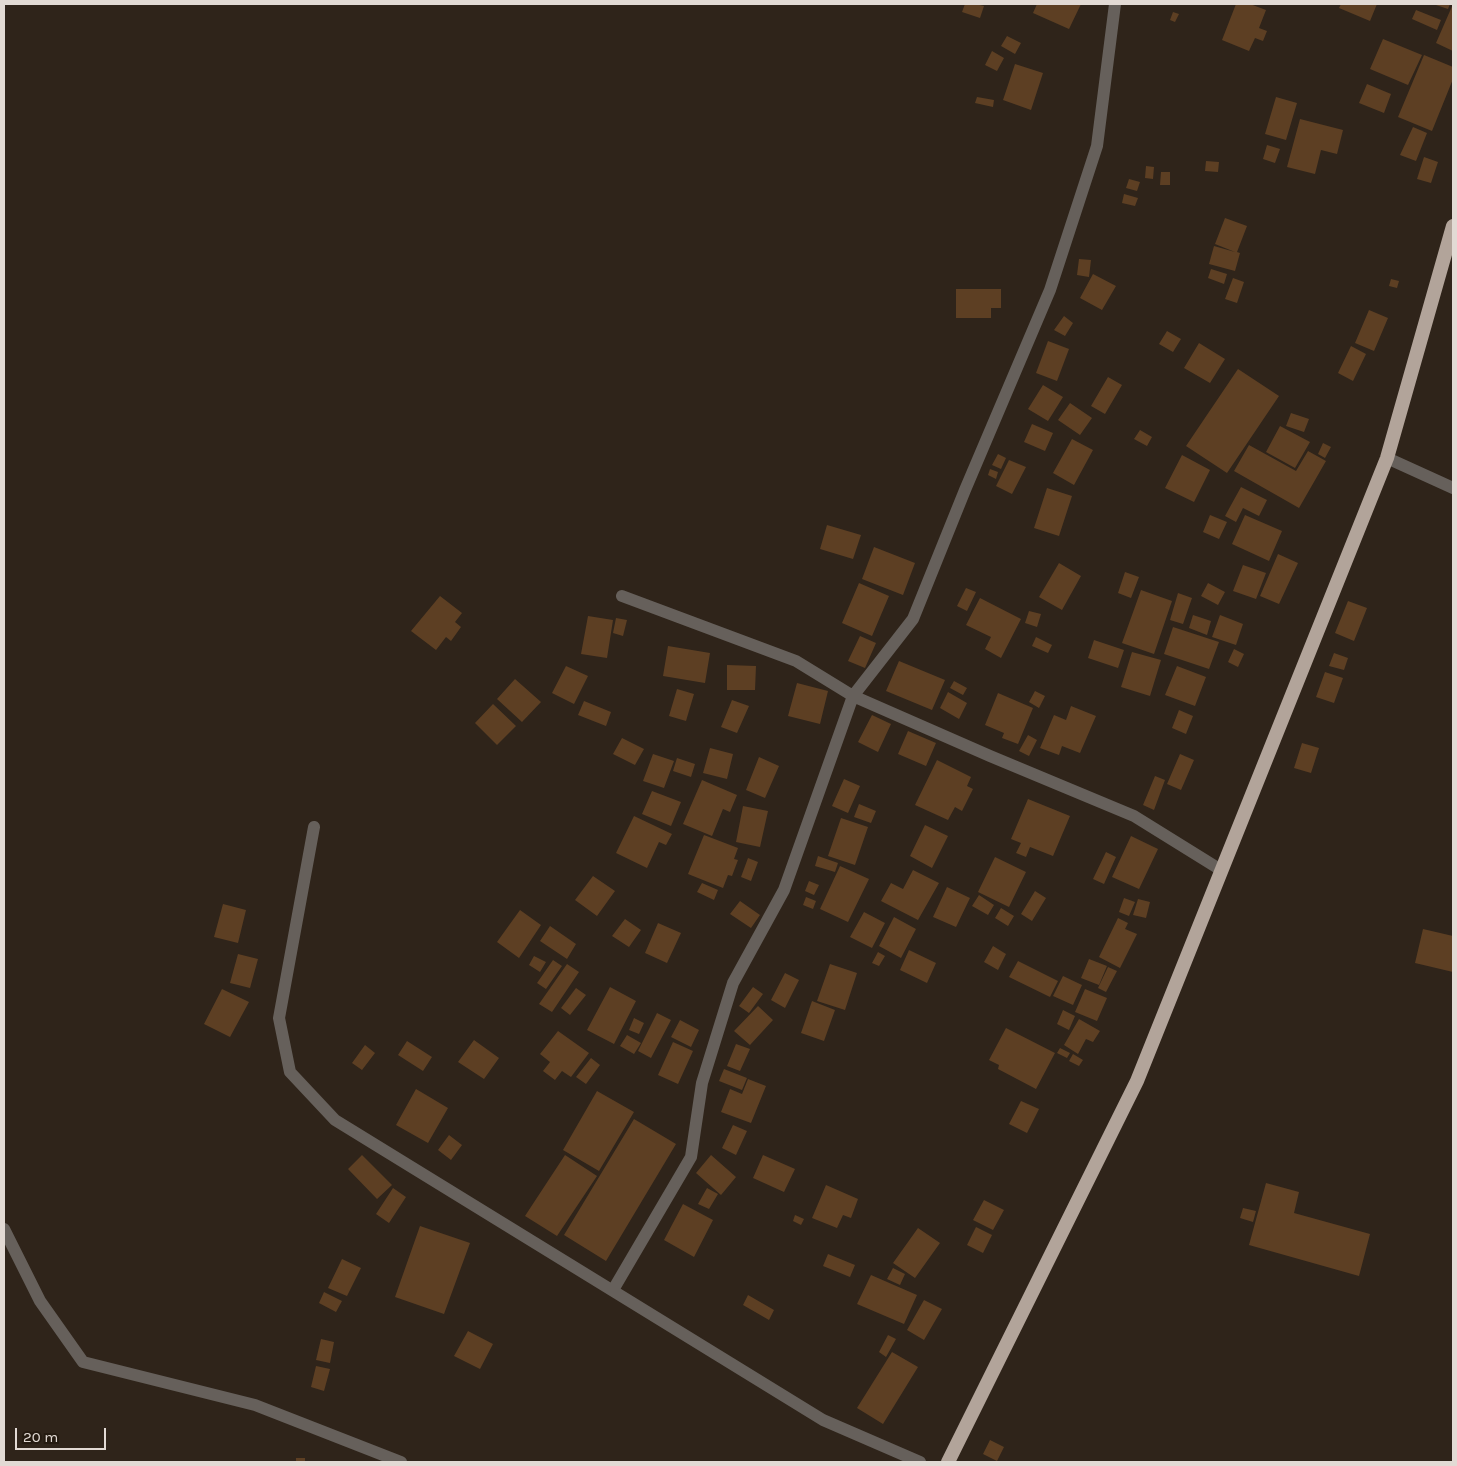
<!DOCTYPE html>
<style>
body{margin:0}
#map{position:relative;width:1457px;height:1466px;overflow:hidden;background:#2f241a;font-family:Karla,sans-serif}
canvas{display:block}
.frame{position:absolute;inset:0;border:5px solid #e2dad4;pointer-events:none}
.scale{position:absolute;left:15px;top:1428px;width:91px;height:22px;box-sizing:border-box;border:2px solid #e2dad4;border-top:0;padding-left:6px;font-size:15px;line-height:18px;white-space:nowrap;color:#e2dad4;-webkit-text-stroke:4px #251b11;paint-order:stroke}
</style>
<div id="map">
<canvas width="1457" height="1466"></canvas>
<div class="frame"></div>
<div class="scale">20 m</div>
</div>
<script>
const g = document.querySelector('canvas').getContext('2d');
g.lineJoin = 'round';
function paint(path, color) { g.fillStyle = color; g.fill(path, 'evenodd'); }
function strokePath(path, color, width, dash) { g.strokeStyle = color; g.lineWidth = width; g.lineCap = dash ? 'butt' : 'round'; g.setLineDash(dash || []); g.stroke(path); }
paint(new Path2D(`
 M965 4H975L984 6 980 18 962 12Z
 M1037 4H1081L1069 29 1033 13Z
 M1236 4H1250L1266 10 1259 28 1267 31 1263 41 1255 38 1249 51 1222 40Z
 M1341 4H1377L1370 21 1339 8Z
 M1433 4H1450L1448 9Z
 M1453 4V51L1436 43Z
 M1416 10 1441 20 1437 30 1412 19Z
 M1173 12 1179 14 1175 22 1170 20Z
 M1007 36 1021 43 1015 54 1001 46Z
 M1383 39 1422 55 1408 85 1370 69Z
 M992 51 1004 58 997 71 985 65Z
 M1424 55 1453 67V79L1432 131 1398 117Z
 M1015 64 1043 73 1031 110 1003 100Z
 M1367 84 1391 94 1384 113 1359 103Z
 M977 97 994 100 993 107 975 103Z
 M1276 97 1297 103 1286 140 1265 134Z
 M1300 119 1343 130 1337 154 1321 150 1315 174 1287 167Z
 M1413 127 1427 133 1416 161 1400 155Z
 M1267 145 1280 149 1275 163 1263 159Z
 M1424 157 1438 162 1431 183 1417 179Z
 M1206 161 1219 162 1218 172 1205 171Z
 M1146 166 1154 167 1153 179 1145 178Z
 M1161 172H1170V185H1160Z
 M1129 179 1140 182 1137 191 1126 188Z
 M1124 194 1138 198 1135 206 1122 203Z
 M1225 218 1247 226 1237 252 1240 253 1235 271 1209 264 1214 246 1235 252 1215 244Z
 M1079 259 1091 260 1089 277 1077 275Z
 M1211 269 1227 274 1224 284 1208 278Z
 M1093 274 1116 286 1102 310 1080 298Z
 M1233 278 1244 282 1237 303 1225 299Z
 M1391 279 1399 281 1397 288 1389 286Z
 M956 289H1001V308H991V318H956Z
 M1369 310 1388 318 1374 351 1355 343Z
 M1064 316 1073 323 1065 336 1054 330Z
 M1167 331 1181 339 1173 352 1159 344Z
 M1048 341 1069 349 1057 381 1036 373Z
 M1199 343 1225 359 1210 383 1184 368Z
 M1351 346 1366 354 1353 381 1338 373Z
 M1238 369 1279 396 1227 473 1186 446Z
 M1108 377 1122 385 1105 414 1091 406Z
 M1043 385 1063 397 1048 421 1028 409Z
 M1070 403 1092 418 1080 435 1058 420Z
 M1291 413 1309 419 1304 432 1286 426Z
 M1032 424 1053 433 1045 451 1024 442Z
 M1280 426 1310 442 1295 468 1266 452Z
 M1140 430 1152 437 1147 446 1134 439Z
 M1072 439 1093 450 1074 485 1053 473Z
 M1323 443 1331 447 1325 458 1318 454Z
 M1249 445 1296 471 1308 451 1326 461 1299 508 1234 471Z
 M998 454 1006 458 1001 469 992 465Z
 M1182 455 1210 470 1194 502 1165 488Z
 M1009 460 1026 467 1012 494 996 486Z
 M990 469 998 472 996 479 988 475Z
 M1241 487 1267 500 1259 516 1243 508 1236 522 1225 516Z
 M1047 488 1072 496 1059 536 1034 528Z
 M1210 515 1227 522 1219 539 1203 532Z
 M1245 515 1282 531 1269 561 1232 544Z
 M827 525 861 535 853 559 820 549Z
 M874 547 915 563 903 595 862 579Z
 M1278 554 1298 563 1279 604 1260 596Z
 M1059 563 1081 576 1062 610 1039 597Z
 M1243 565 1266 573 1256 599 1233 591Z
 M1125 572 1139 577 1131 598 1118 593Z
 M859 583 889 596 872 636 842 623Z
 M1208 583 1225 592 1218 605 1201 596Z
 M966 588 976 592 967 611 957 606Z
 M1141 590 1172 601 1154 654 1122 643Z
 M1178 593 1192 598 1183 624 1170 620Z
 M440 596 462 613 455 622 461 627 451 641 446 637 436 650 411 631Z
 M980 598 1021 619 1001 658 985 649 991 637 966 625Z
 M1348 601 1367 608 1354 641 1335 633Z
 M1029 611 1041 614 1037 627 1025 623Z
 M1193 615 1211 621 1207 635 1189 628Z
 M1220 615 1243 624 1236 645 1212 637Z
 M588 616 613 620 607 658 581 654Z
 M616 618 627 620 623 636 613 633Z
 M1173 627 1219 642 1209 669 1164 654Z
 M860 636 876 643 865 668 848 661Z
 M1036 637 1052 645 1048 653 1032 646Z
 M1094 640 1124 650 1118 668 1088 658Z
 M668 646 710 653 705 683 663 676Z
 M1234 649 1244 654 1238 667 1228 662Z
 M1132 652 1161 660 1150 696 1121 687Z
 M1334 653 1348 658 1344 670 1329 666Z
 M899 661 945 680 932 710 886 691Z
 M727 665 756 666 755 690H727Z
 M566 666 588 676 574 704 552 693Z
 M1177 666 1206 677 1195 706 1165 695Z
 M1325 672 1343 678 1334 703 1316 697Z
 M515 679 541 702 522 722 497 699Z
 M954 681 967 688 963 695 950 688Z
 M797 683 828 691 820 724 788 716Z
 M677 689 694 694 686 721 669 716Z
 M1035 691 1045 696 1039 708 1029 702Z
 M948 692 967 703 959 719 940 708Z
 M998 693 1033 708 1018 744 1002 738 1004 733 985 725Z
 M732 700 749 706 737 733 721 727Z
 M584 701 611 712 606 726 578 715Z
 M493 704 516 726 497 745 475 723Z
 M1071 706 1096 716 1080 753 1062 746 1059 755 1040 748 1054 715 1066 720Z
 M1179 710 1193 716 1186 734 1172 728Z
 M872 715 891 724 878 752 858 742Z
 M908 731 936 743 926 766 898 754Z
 M1028 735 1037 740 1029 756 1019 751Z
 M622 738 644 749 635 765 613 754Z
 M1302 743 1319 748 1311 773 1294 768Z
 M710 748 733 754 727 779 703 773Z
 M653 754 674 761 664 788 643 781Z
 M1180 754 1194 760 1181 790 1167 784Z
 M759 757 779 766 765 798 746 790Z
 M677 758 695 764 691 777 673 771Z
 M937 760 971 777 967 786 973 789 962 811 955 807 948 820 915 805Z
 M1155 776 1165 780 1154 810 1143 805Z
 M844 779 860 786 848 813 832 806Z
 M702 780 737 795 730 812 723 809 712 836 683 824Z
 M652 791 681 802 671 826 642 814Z
 M1028 799 1070 816 1053 856 1030 847 1026 857 1016 853 1021 843 1011 839Z
 M859 804 876 811 871 823 854 817Z
 M743 806 768 811 760 847 736 842Z
 M634 816 672 834 666 845 659 842 647 868 616 853Z
 M841 818 868 827 855 865 828 856Z
 M925 825 948 836 932 868 910 856Z
 M704 835 738 848 734 859 738 860 732 876 728 875 723 888 688 874Z
 M1131 836 1158 849 1139 889 1112 877Z
 M1106 852 1116 857 1104 884 1093 879Z
 M818 856 838 863 835 872 815 866Z
 M995 857 1026 872 1009 907 978 892Z
 M748 858 758 862 751 881 741 877Z
 M840 866 869 879 848 922 820 909Z
 M913 870 939 883 918 920 881 901 891 883 903 889Z
 M593 876 615 891 597 916 575 900Z
 M809 881 819 885 814 895 805 891Z
 M702 883 718 890 714 900 697 892Z
 M947 887 970 898 956 927 933 917Z
 M1035 891 1046 898 1032 921 1021 914Z
 M979 895 994 905 988 915 972 906Z
 M806 897 816 901 813 909 803 905Z
 M1124 898 1135 902 1129 916 1119 912Z
 M1138 899 1150 902 1146 918 1133 915Z
 M740 901 760 915 751 928 730 914Z
 M223 904 246 910 238 943 214 937Z
 M1001 908 1014 916 1008 926 995 918Z
 M520 910 541 925 519 958 497 942Z
 M864 912 885 923 872 948 850 937Z
 M894 917 916 929 901 958 879 946Z
 M1118 918 1128 923 1125 929 1137 934 1120 968 1099 957Z
 M625 919 641 930 629 947 612 936Z
 M658 923 681 933 667 963 645 953Z
 M550 926 576 944 567 959 540 941Z
 M1423 929 1453 936V972L1415 963Z
 M993 946 1006 954 998 970 984 962Z
 M909 950 936 963 927 983 900 970Z
 M878 952 885 956 879 966 872 963Z
 M238 954 258 959 250 988 230 983Z
 M534 956 546 962 540 972 529 965Z
 M1089 959 1107 966 1099 985 1081 978Z
 M553 960 562 966 546 989 537 983Z
 M1018 961 1058 981 1050 997 1009 977Z
 M567 964 579 972 552 1012 539 1004Z
 M830 964 857 973 845 1010 817 1001Z
 M1108 967 1117 971 1106 992 1098 988Z
 M785 973 799 980 785 1008 771 1000Z
 M1063 976 1082 985 1073 1005 1053 996Z
 M610 987 636 1001 614 1044 587 1030Z
 M753 987 763 994 749 1013 739 1006Z
 M576 988 586 995 570 1015 561 1008Z
 M222 989 249 1002 230 1037 204 1024Z
 M1085 989 1107 998 1097 1021 1075 1012Z
 M812 1001 835 1010 824 1041 801 1033Z
 M758 1006 773 1020 750 1045 734 1031Z
 M1063 1010 1075 1016 1069 1030 1057 1024Z
 M657 1013 671 1020 651 1058 638 1051Z
 M634 1018 644 1023 639 1034 629 1030Z
 M1079 1019 1100 1031 1093 1042 1086 1039 1078 1054 1064 1045Z
 M680 1020 699 1030 691 1047 671 1037Z
 M1006 1028 1055 1053 1036 1089 998 1069 999 1065 989 1060Z
 M558 1031 589 1053 571 1077 562 1071 555 1080 543 1071 550 1062 540 1054Z
 M627 1035 641 1043 634 1054 620 1046Z
 M474 1040 499 1058 484 1079 458 1062Z
 M407 1041 432 1057 423 1071 398 1055Z
 M673 1042 693 1051 678 1084 658 1075Z
 M736 1044 750 1049 740 1071 727 1066Z
 M365 1045 375 1053 362 1070 352 1063Z
 M1060 1048 1070 1053 1067 1058 1057 1053Z
 M1073 1054 1083 1060 1079 1066 1069 1061Z
 M591 1058 600 1065 586 1084 576 1077Z
 M724 1069 747 1078 742 1090 719 1081Z
 M748 1079 766 1086 751 1123 721 1112 730 1089 742 1094Z
 M416 1089 448 1108 428 1143 396 1125Z
 M597 1091 634 1112 599 1171 563 1150Z
 M1021 1101 1039 1109 1027 1133 1009 1124Z
 M634 1119 676 1144 606 1261 564 1235Z
 M733 1125 747 1131 736 1155 722 1148Z
 M449 1135 462 1145 451 1160 438 1150Z
 M362 1155 392 1185 377 1199 348 1169Z
 M565 1155 597 1176 557 1236 525 1216Z
 M711 1155 736 1177 721 1195 696 1173Z
 M763 1155 795 1169 784 1192 753 1178Z
 M1266 1183 1299 1192 1294 1213 1370 1234 1359 1276 1249 1245Z
 M826 1185 858 1199 851 1218 843 1215 837 1228 812 1218Z
 M393 1188 406 1197 389 1223 376 1214Z
 M707 1188 718 1194 709 1209 698 1204Z
 M984 1200 1004 1210 993 1230 973 1220Z
 M683 1204 713 1220 694 1257 664 1240Z
 M1243 1208 1256 1211 1253 1222 1240 1218Z
 M795 1215 804 1219 801 1225 793 1221Z
 M420 1226 470 1243 444 1314 395 1297Z
 M976 1227 992 1235 983 1253 967 1245Z
 M918 1228 940 1243 915 1278 893 1263Z
 M828 1254 855 1265 850 1277 823 1266Z
 M342 1259 361 1268 347 1296 328 1288Z
 M893 1268 905 1274 900 1285 887 1279Z
 M871 1275 917 1295 904 1324 857 1304Z
 M324 1292 342 1301 336 1312 319 1303Z
 M748 1295 774 1310 769 1320 743 1305Z
 M924 1300 942 1309 924 1340 907 1330Z
 M468 1331 493 1344 480 1369 454 1356Z
 M888 1335 896 1339 886 1357 879 1352Z
 M321 1339 334 1342 330 1363 316 1360Z
 M892 1352 918 1367 883 1424 857 1408Z
 M316 1366 330 1369 324 1391 311 1387Z
 M990 1440 1004 1447 997 1461 983 1454Z
 M296 1458H305V1462H296Z`), '#5d3f23');
strokePath(new Path2D(`
 M1387 458 1453 488
 M622 596 796 661 853 696 990 756 1134 816 1221 870
 M314 827 279 1018 290 1072 335 1120 823 1420 920 1462
 M4 1229 40 1301 83 1362 255 1405 401 1462
 M613 1290 691 1157 702 1083 733 983 784 890 853 696 913 619 965 490 1050 290 1097 146 1115 4`), '#66605b', 12);
strokePath(new Path2D(`
 M948 1462 1137 1081 1387 458 1453 226`), '#b2a49a', 14);
</script>
